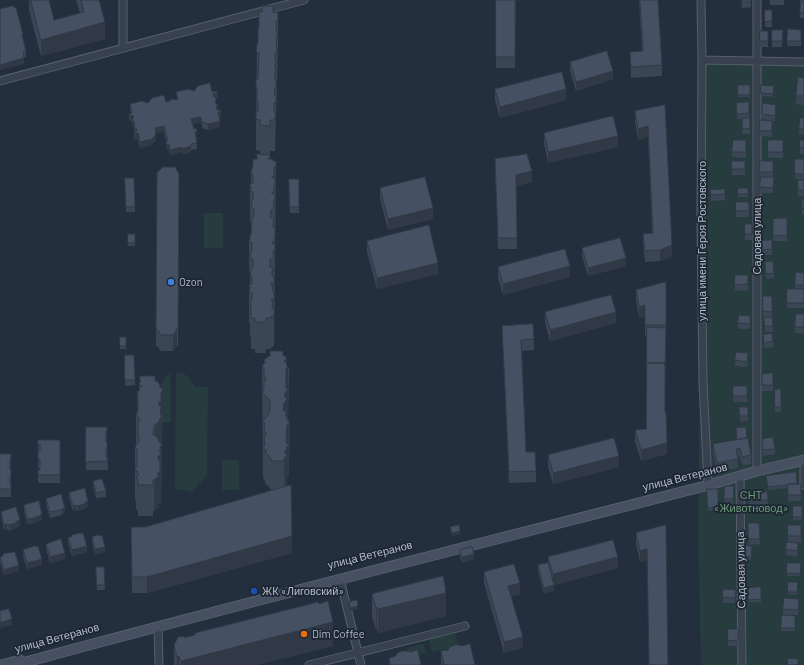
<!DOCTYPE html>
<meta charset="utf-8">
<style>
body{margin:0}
canvas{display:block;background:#242f3e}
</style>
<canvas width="804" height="665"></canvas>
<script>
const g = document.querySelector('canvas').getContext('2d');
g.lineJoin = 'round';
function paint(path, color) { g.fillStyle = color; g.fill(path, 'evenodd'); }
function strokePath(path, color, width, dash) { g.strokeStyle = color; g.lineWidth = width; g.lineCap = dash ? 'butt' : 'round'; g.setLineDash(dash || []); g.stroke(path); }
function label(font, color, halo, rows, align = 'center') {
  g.font = font + ' Barlow,sans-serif'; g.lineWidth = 3.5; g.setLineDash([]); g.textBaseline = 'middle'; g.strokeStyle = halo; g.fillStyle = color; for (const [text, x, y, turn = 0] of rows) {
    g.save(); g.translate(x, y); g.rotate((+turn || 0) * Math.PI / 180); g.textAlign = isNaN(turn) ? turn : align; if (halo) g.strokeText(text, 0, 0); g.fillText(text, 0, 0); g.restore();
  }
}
paint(new Path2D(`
 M804 62V665H701L698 518 705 63Z
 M204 213H223V248H204Z
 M176 373C186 373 192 378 194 387H208L207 475 192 492 186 490 175 489Z
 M169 374H170L171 422 158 423 157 407 164 402C156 391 160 381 169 374Z
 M222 460H239V490H222Z
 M455 633 458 646 432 652 429 639Z
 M423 644 426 653 409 657 407 648Z`), '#263c3f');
const street = new Path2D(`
 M123 0V48
 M701 0 702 60 701 221 703 383 708 482
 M757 0V471
 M702 60 804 62
 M0 81 304 0
 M804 460V485
 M740 476 742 665
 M340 579 361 665
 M158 626 159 665
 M309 665 465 626`);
const secondary = new Path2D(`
 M2 665 20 660
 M15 665C246 602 478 544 709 485L757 471 804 460`);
strokePath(street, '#565f6c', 9);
strokePath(secondary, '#565f6c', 11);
strokePath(street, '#38414e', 7);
strokePath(secondary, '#465061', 9);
paint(new Path2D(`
 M29 0H49L54 20 80 13 76 0H99L105 39 41 56 29 10Z
 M496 0H516L515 68H496Z
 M639 0H658L662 65V76L631 78 630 52 642 51Z
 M741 0H751V7L742 8Z
 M770 0H784V5H770Z
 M800 0H804V18H800L801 3H800Z
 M15 8 26 51V57H24V64Z
 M765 10 772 21V27H765Z
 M259 12 278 13V44L275 151H270V159L273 161H276L274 347H271V349H266V353H255V349H251V337H250V323H249V285L250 284V273H249V240L250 235 251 234V223L250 222V184H251V170H252L257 159 260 154V151L256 150V118L257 44H258Z
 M788 29 801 30V46H787Z
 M772 30H783L782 47H772Z
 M760 31H768V47H760Z
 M570 62 613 79 576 91 570 71Z
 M804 78V105L796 104V96Z
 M738 85H750V97H738Z
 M761 85 774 86 773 97 761 96Z
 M495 89 566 100 500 118 495 100Z
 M194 91 212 92 218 98 216 99V104L221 117 219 118 220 127 208 130 202 128 201 122 192 124 197 137H196L197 143V149L191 150V152L182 155V152L170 155 169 149 166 150V141L164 131 156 134V140L152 145 140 148 138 139 135 140 134 138V127H133L132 121H130L129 119V114L131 113 130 110V104L166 102 177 99 176 92Z
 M749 102V118L750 124V134H742L743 119H737L736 103Z
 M665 105 672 256 660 261 645 262 643 245V234L652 233 648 137 638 140 635 122V111Z
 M776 111 775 121H772V137L760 136V120H769L762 119V114Z
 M804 118V135L799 134V129Z
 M544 133 618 147 548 163 544 144Z
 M733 140H746V158L732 157Z
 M783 140V158H768V152Z
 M804 140V154H800V148Z
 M495 159 532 182 516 186 517 249H498Z
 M804 159V179H795V174Z
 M732 161H745V175H732Z
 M760 161H773V177H774L773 193H760Z
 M177 171 179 173 178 346H177L173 351H161L158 347 156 346 157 173Z
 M125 178 135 207V212H126Z
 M289 179H299V213H290Z
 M798 180H804V196H798Z
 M380 188 433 219 388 230 380 199Z
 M738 188H748V197H738Z
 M710 190 725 194V200L711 201Z
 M804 199V214H802V208Z
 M749 202V217H736V211Z
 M773 219 787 235V241H773Z
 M752 224V240H745V234Z
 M128 234H135V246H128Z
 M772 240V255H760V241Z
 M367 241 438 274 377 289 367 252Z
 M582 248 626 266 588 276 582 256Z
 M765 262 774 273V278L766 279Z
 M498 267 570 277 503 295 498 278Z
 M796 272 804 273V308H787V289H795Z
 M735 275 748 284V290L735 291Z
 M666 282V336L665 412 667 454 641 461 635 441V430L646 429 647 336H645V317L639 318 636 301V290Z
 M763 296H772L773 332H765L764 317H763Z
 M545 312 616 323 550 341 545 323Z
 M804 314V333H795V327Z
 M750 321V329H738V323Z
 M502 326 534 339V350L522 351 526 452 536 471V482L509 483Z
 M763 335 773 341V347L764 348Z
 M120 337H126V349H120Z
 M125 355H134L135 385 125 386Z
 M283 355 287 358V366L289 368 288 421 290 453 289 455V476L287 477V486L292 553 147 593H132L131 527H145L271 491V489L265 483V481L263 478 262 366 264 363V360Z
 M748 359 747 367 735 366V360Z
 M773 373V391H762V374Z
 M140 376 155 381 160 388 163 421 162 422V448L161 502 159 504V507L154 511H153V516H138V511L136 509V502L135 500V447L136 445V414L137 413V392L139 391V383L140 382Z
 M733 386H747V402H733Z
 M775 389H781V412H775Z
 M739 407H748V421L740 422Z
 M86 427H107V439H106V442H107L108 470H86Z
 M736 428 747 438 751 455V464L742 465 740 456 737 457 738 468 717 472 713 453V444L737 440Z
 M762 439 775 449V454L763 456Z
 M38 440H60V483H38V470H40V468H38Z
 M0 454H11V467L10 466V469H11V497H0Z
 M548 455 619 467 553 484 548 466Z
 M766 478 797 484H801V501H788V488L768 490Z
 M93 481 106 491V497L96 498 93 487Z
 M707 489H718V510L708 511Z
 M734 492 733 505 724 504V499Z
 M767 492 768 506 749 507V493Z
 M69 493 88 507 85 508V509L77 511 76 510 73 511 69 498Z
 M61 494 65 514H62V515L50 518 46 504V499Z
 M24 505 42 520 40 521 30 524 29 523 27 524 24 511Z
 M793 506H802V520H793Z
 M1 512 20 526 17 527 16 528 9 531 7 529 4 530 1 517Z
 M748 523H759L760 544 749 545Z
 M666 525 647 560 640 562 636 544V533Z
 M788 525H801V542H788L798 549 797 557 786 555V549L788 542Z
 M99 536 105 552 95 555 92 542V537Z
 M68 537 87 552 72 556 68 543Z
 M46 544 65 559 50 563 46 549Z
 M752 549 751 560 742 559V556Z
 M23 550 42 565 27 569 23 556Z
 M460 550 474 559 462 563 460 556Z
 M0 557 19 571 4 575 0 562Z
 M548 557 618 568 554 585V591L544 593 538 571V565L548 563Z
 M787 563H801L800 576H787Z
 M96 567H104L105 590H97Z
 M484 572 520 594 511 596 523 648 504 653 484 583Z
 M788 582H798L797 595 788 594Z
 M761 587V602H748V588Z
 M723 589 736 590 735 603H723Z
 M372 594 446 613V616L378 633 377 630H376L372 617Z
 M799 604 798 615H783V609Z
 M782 615 795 616V631H781Z
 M728 629H738V646H728Z
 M195 633 333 646 256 665H174V645L184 638 195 635Z
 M441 651 475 665H441Z`), '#3b4654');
paint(new Path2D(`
 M105 22V39L41 56V40Z
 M24 58V64L0 70V65Z
 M613 71V79L576 91V82Z
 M566 89V100L500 118V107Z
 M218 92V98L213 99V94Z
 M776 105V111L775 121V116Z
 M218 112H221V117L218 118Z
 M133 115V120L132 118V121H130V116Z
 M201 117V122L191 124V119Z
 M133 121H134V127H133Z
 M220 121V127L208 130V124Z
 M164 126V131L155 134V128Z
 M648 126V137L638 140V129Z
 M136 128V134H135V129Z
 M197 131V137H195V132Z
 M138 133V139L135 140V134Z
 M156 134V140L152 145 140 148V142Z
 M618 136V147L548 163V152Z
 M166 144H169V149L166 150Z
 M191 146V152L182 155V149Z
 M182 147V152L170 155V150Z
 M532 171V182L516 186V175Z
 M433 208V219L388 230V219Z
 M672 245V256L660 261V250Z
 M626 258V266L588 276V268Z
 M438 263V274L377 289V278Z
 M570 266V277L503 295V284Z
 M645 305V317L639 318V307Z
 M616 312V323L550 341V330Z
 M177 329V346L173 351V335Z
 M287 358V369L288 367V424L290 422V453L289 455V476L287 477V486L284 492V452L283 410 284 361Z
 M160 385V401L161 392 163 390 161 502 159 504V507L154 511 155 425 159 386Z
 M667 443V454L641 461V450Z
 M619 456V467L553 484V473Z
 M88 502V507L85 508V509L77 511V506Z
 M76 505V510L73 511V506Z
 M65 508V514H62V509Z
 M42 514V520L40 521 30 524V519Z
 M29 518V523L27 524V519Z
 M20 520V526L17 527 16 528 9 531V525Z
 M7 524V529L4 530V525Z
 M460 531V534L452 536V533Z
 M292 536V553L147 593V577Z
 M87 546V552L72 556V550Z
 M105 547V552L95 555V549Z
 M647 549V560L640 562V551Z
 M65 553V559L50 563V557Z
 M474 554V559L462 563V557Z
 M618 557V568L553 585V574Z
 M42 559V565L27 569V563Z
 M19 565V571L4 575V570Z
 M520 583V594L508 597V586Z
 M554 585V591L544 593V588Z
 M445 590H446V616L378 633V609Z
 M358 606V609L350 611V608Z
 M376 607H377V630H376Z
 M12 619V625L0 628V623Z
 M333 622V646L256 665H181V661Z
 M523 637V648L504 653V642Z
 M179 656V665H177V657Z`), '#303945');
const building = new Path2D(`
 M31 0H49L54 20 84 12 81 0H99L105 22 41 40Z
 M496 0H515V57H496Z
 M640 0H658L662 65 631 67 630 52 643 51Z
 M742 0H751V2H742Z
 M801 2H804V13L800 12Z
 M14 6 15 8H16L23 34 22 35 26 51 23 52 24 58 0 65V9Z
 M262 6H273V12L278 13V21H276V30H277V38H276L277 53H275V62H276V64H275V68H276V71H275V80H276V88H275L274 95H276V103H274V112H275V120H270V126L260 125V120L256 119V112L258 111V102H257V87H256V79H258L259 52H256L257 44H258V29H259V12H262Z
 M765 10H772V21L765 22Z
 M788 29 801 30V41H787Z
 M772 30H783L782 41H772Z
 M760 31H768V41H760Z
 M607 51 613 71 576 82 570 62Z
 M562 72 566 89 500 107 495 89Z
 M798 77 804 78V96H796Z
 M210 83 212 92 217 91 218 92 213 94 214 97H216V100H215L216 104H217L218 106 216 107 217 110H221V112H218L220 121 208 124 202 122 201 117 191 119 194 129 196 128 197 131 195 132 197 143 191 144V146L182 149V147L170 150 169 144H166V141H168L164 126 155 128 156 134 152 139 140 142 138 133 135 134 134 132 137 131 136 128 135 129 134 126 135 125 134 121H133L132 118H134L133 115 130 116 129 114 132 113 130 104 142 101 148 103 152 98 164 95 166 102 170 101V100L174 99 175 100 178 99 176 92 188 89 194 91 198 86Z
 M738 85H750V95H738Z
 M761 85 774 86 773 94 761 93Z
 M749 102V113L737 114 736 103Z
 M763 103 776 105 775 116 762 114Z
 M665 105 672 245 660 250 645 251 643 234 653 233 648 126 638 129 635 111Z
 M613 116 618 136 548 152 544 133Z
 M743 118H750V129L742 128Z
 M800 118H804V129H799Z
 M760 120 772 121V131H760Z
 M733 140H746V152H732Z
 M768 140H783V152H768Z
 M800 140H804V148H800Z
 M257 154 270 155V158H268V159H273V161H276V167H274V174H275V176H272V178H275V185H274V192H272V194H275V200H274L273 202 274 209 271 210 270 217 274 218 273 225V227H275V239H274V242H272V244H275V251H273V252L274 259H270V267L274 268V270H272V275L273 277H274V283H271V285H273L272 290 273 292H274V299H271V300H273L272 308V309H274V316H271V318H266V322H255V318H251V306H250L251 300H252V293L249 292 250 287H249V285L252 284V277H251V273H250V271H251V268L253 267V259H251V256H250V253L251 254 252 250V243L249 242V240H250V235L251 234 252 223H251V221H252V218L254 217V209H252V205H251L252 200H253V192L250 191 251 187H250V184L253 183V176L252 173H251V170H252V167H253V159H257Z
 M527 154 532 171 516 175 517 238H498L495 159Z
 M795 159H804V174H795Z
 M732 161H745V169H732Z
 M760 161H773V172H760Z
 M163 167H175L177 170V171L179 173 178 330 177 329 173 335H161L158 330 156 329 157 173Z
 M425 177 433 208 388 219 380 188Z
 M761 177H774L773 188 760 187Z
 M125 178H134L135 207H126Z
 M289 179H299V207H290Z
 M798 180H804V190H798Z
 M738 188H748V194H738Z
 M725 189V194L711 195 710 190Z
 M802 199H804V209L802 208Z
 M736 202H749V211H736Z
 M787 218V235L773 236V219Z
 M745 224H752V234H745Z
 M429 225 438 263 377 278 367 241Z
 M128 234H135V243H128Z
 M620 238 626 258 588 268 582 248Z
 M772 240V249L760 250V241Z
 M565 249 570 266 503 284 498 267Z
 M773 261 774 273 766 274 765 262Z
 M796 272 804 273V285H795Z
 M735 275H748V284L735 285Z
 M666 282V325H645V305L639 307 636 290Z
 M787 289H804V303H787Z
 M611 295 616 312 550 330 545 312Z
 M763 296H772V312L763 311Z
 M796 314H804V327H795Z
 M739 315 750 316V324L738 323Z
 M764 317H772L773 326H765Z
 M533 324 534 339 521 340 526 452H535L536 471 509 472 502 326Z
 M647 327 666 328 665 366V363H647Z
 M772 333 773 341 764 343 763 335Z
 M120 337H126V346H120Z
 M270 351H283V355L287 358 284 361 287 364 286 365 288 367 286 369V388L288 390 285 392 286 393 284 396 287 399 284 403 283 410 287 413 285 415 288 419 287 420 290 422 287 425 286 443 289 445 286 448 287 449 284 452 287 455 284 458V461H271V458L265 452 267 451 263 447 265 446 264 437 266 436V433L264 431 265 423 263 421 270 412V400L262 392 264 390V381L266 380V377H264V368L262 366 266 362 264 360 269 356H270Z
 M736 352 748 353 747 362 735 360Z
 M125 355H134L135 380H125Z
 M647 363H665V412H666L667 443 641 450 635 430 646 429Z
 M288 368H289V376H288Z
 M773 373V385H762V374Z
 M140 376H155V381H157L160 385 159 386 163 390 161 392V399L162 401 159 402V405L161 406 160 414 162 416 159 420 160 421 155 425H154L153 435H155L159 440 158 441 162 445 160 447V453L161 455 158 456V459L160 461V469L161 470 157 474 159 476 154 480H153V485H138V480L136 478 139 475 137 473 138 472 135 469 137 466V449L135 447 140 440 138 437 139 435 138 434V426L139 425 137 423 140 421 138 418 139 417 136 414 138 412V395L137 392 140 390 139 389 142 386 139 383 141 381 140 380Z
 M733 386H747V396H733Z
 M775 389H781V407H775Z
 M739 407H748V416H740Z
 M86 427H107V431H106V442H107V450H106V457H107L108 461 86 462Z
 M746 427 747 438 737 440 736 428Z
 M773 437 775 449 763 450 762 439Z
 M614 438 619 456 553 473 548 455Z
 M748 438 751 455 742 457 740 448 736 449 738 459 717 463 713 444Z
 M38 440H60V475H38V470H40V459H38V451H40V444H38Z
 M0 454H11V458H10V469H11V477H10V484H11V489H0Z
 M796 472 797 484H788V485L768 487 766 476Z
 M102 479 106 491 96 493 93 481Z
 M788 484H801V495H788Z
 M291 485 292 536 147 577H132L131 527H145Z
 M725 486H734L733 499H724Z
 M85 488 88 502H85V504L77 506 76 505 73 506 69 493Z
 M707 489H718V507L708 508Z
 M767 492 768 500 749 501V493Z
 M61 494 65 508 62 509V510L50 512 46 499Z
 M39 501 42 514 40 515V516L30 519 29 518 27 519 24 505Z
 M793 506H802V517H793Z
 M16 507 20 520 17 521 16 523 9 525 7 524 4 525 1 512Z
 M748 523H759L760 539H749Z
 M459 525 460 531 452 533 450 527Z
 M666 525 668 665H649L647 549 640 551 636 533Z
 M788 525H801V536H788Z
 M83 533 87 546 72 550 68 537H71L72 535Z
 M98 535 99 536 102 535 105 547 95 549 92 537Z
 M61 539 65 553 50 557 46 544 57 540Z
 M613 540 618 557 553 574 548 557Z
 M787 542 798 543 797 551 786 549Z
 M744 545 752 546 751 557 742 556Z
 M35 546H38L42 559 27 563 23 550Z
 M472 547 474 554 462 557 460 550Z
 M15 552 19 565 4 570 0 557 3 556V554Z
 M548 563 554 585 544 588 538 565Z
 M787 563H801L800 574 787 573Z
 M514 564 520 583 508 586 523 637 504 642 484 572Z
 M96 567H104L105 585H97Z
 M443 576 446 590H445L446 593 378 609 377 607H376L372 594Z
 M788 582H798L797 592H788Z
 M761 587V599L748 600V588Z
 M723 589 736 590 735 598 723 597Z
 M784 598 799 599 798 610 783 609Z
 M357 600 358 606 350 608 349 602Z
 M328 601 333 622 181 661 179 656 177 657 174 645 178 637 184 636V638L195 635V633L318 602 319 604Z
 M9 609 12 619 0 623V611Z
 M782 615 795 616V628H781Z
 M728 629H738V640L728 641Z
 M470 644 475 665H444L441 651 448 650 450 647 455 645H459L462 646Z
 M418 650 421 665H390L389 658 396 656 397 653 402 651H407L410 652Z
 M788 658 798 659V665H788Z`);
paint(building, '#455162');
strokePath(building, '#303945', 1);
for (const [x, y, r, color] of [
 [171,282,4,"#3f7fe0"],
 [254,591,4,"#1a4fb4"],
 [304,634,4,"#e8710a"]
]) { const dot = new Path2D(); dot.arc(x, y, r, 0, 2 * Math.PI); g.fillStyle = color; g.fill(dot); strokePath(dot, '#1d2633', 1.5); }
label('11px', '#b4bcc9', '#1d2633', [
 ["Садовая улица",757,236,-90],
 ["улица имени Героя Ростовского",702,241,-90],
 ["улица Ветеранов",685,477,-14],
 ["улица Ветеранов",370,555,-14],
 ["Садовая улица",741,570,-91],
 ["улица Ветеранов",57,638,-15]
]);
label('11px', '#b4bcc9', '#1d2633', [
 ["Ozon",179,282],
 ["ЖК «Лиговский»",262,591],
 ["Dim Coffee",312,634]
], 'left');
label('11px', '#6b9a76', '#1d2633', [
 ["СНТ",751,495],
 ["«Животновод»",751,508]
]);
</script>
